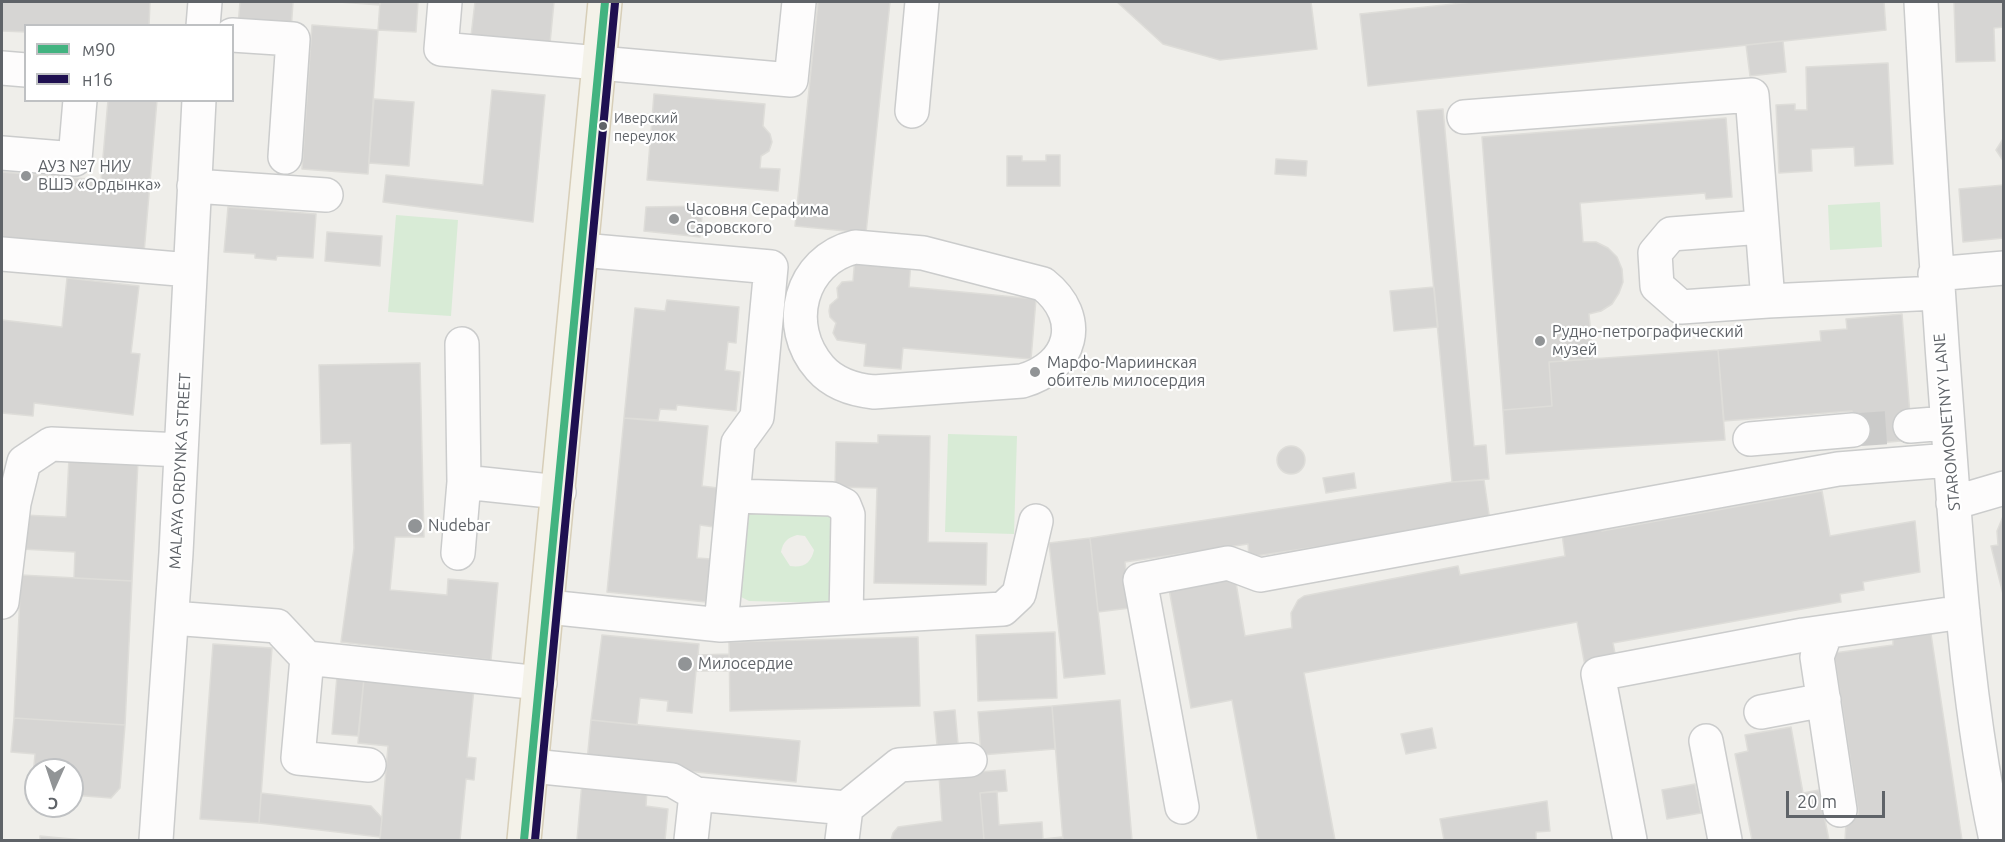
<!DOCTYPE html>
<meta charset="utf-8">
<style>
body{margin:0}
#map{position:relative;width:2005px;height:842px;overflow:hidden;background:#efeeea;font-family:Ubuntu,sans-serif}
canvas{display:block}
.frame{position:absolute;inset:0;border:3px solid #5f6368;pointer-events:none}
.legend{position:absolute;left:24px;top:24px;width:210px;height:78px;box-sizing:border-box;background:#fff;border:2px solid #bfc1c3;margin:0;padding:8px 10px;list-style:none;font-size:18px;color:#5f6368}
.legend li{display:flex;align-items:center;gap:12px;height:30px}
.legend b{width:30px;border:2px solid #bfc1c3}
.north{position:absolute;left:24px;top:758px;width:60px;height:60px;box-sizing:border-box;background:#fff;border:2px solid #bfc1c3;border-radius:50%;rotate:183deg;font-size:16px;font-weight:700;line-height:24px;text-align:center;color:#5f6368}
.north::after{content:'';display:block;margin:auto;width:21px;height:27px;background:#919496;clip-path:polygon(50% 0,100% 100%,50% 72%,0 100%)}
.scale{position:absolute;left:1786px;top:791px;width:99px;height:27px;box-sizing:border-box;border:3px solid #5f6368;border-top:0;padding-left:8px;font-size:18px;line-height:21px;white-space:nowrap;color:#5f6368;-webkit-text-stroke:4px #fff;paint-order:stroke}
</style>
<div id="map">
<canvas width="2005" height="842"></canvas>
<div class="frame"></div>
<ul class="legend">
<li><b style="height:8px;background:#42b380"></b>м90</li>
<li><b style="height:8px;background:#1f1051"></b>н16</li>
</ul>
<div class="north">С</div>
<div class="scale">20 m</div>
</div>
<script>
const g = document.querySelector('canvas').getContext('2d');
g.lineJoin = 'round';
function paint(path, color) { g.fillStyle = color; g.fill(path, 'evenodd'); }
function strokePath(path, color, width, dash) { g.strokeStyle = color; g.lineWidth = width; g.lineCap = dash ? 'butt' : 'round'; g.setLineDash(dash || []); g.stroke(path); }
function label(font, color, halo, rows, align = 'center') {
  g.font = font + ' Ubuntu,sans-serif'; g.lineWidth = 4.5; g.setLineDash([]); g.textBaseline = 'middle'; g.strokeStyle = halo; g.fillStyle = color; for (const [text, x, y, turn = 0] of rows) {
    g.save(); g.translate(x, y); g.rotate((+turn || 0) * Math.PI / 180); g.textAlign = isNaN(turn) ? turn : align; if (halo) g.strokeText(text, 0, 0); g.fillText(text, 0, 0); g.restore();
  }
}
paint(new Path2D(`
 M1880 202 1882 247 1830 250 1828 205Z
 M396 215 458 220 451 316 388 312Z
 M948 434 1017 436 1014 534 945 532Z
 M748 511 833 514 832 599 824 603 749 601 741 597 737 589ZM797 535 805 536 814 550C811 563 804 568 790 566L781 552C783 542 787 538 797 535Z`), '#d8ebd6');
const building = new Path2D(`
 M2 2H150L149 26H26V32L2 31Z
 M240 2H293L291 31 238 26Z
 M339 2H380V5Z
 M380 2H418L416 32 378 30Z
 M475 2H554L550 43 471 36Z
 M818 2H890L866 233 795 226Z
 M1117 2H1311L1317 49 1220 60 1163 44Z
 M1472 2H1884L1886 30 1368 86 1360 14Z
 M1954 2H2004V27L1994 28 1995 61 1956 62Z
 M312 25 378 30 368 174 302 169Z
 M1783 41 1786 72 1750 76 1746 45Z
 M1888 63 1893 164 1855 166 1854 147 1811 149 1812 171 1779 173 1776 105 1795 104V110H1807L1806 67Z
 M492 90 545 95 533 222 383 202 386 175 483 185Z
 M654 94 765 104 763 126 770 134 772 142 769 151 761 156 760 168 780 169 778 191 647 180Z
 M374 99 414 102 409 166 369 163Z
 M108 100H157L144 253 2 241V172L101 180Z
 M1443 109 1474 446 1486 445 1489 479 1452 482 1417 111Z
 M1726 118 1732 197 1706 199 1705 193 1580 203 1583 242H1596L1608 248 1617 257 1622 269 1623 282 1619 293 1612 304 1601 311 1589 314 1593 359 1549 362 1552 406 1503 410 1482 137Z
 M2003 139H2004V162L1996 150Z
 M1046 155H1060V186H1007V156H1022V161H1046Z
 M1276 159 1307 161 1306 176 1275 174Z
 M2004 185V238L1963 242 1959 189Z
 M703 206 700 237 644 231 646 207Z
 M228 207 316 214 313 258 277 256 276 260 255 258V254L224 252Z
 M327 232 382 236 380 266 325 261Z
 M855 257 911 262 909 287 1036 299 1031 359 903 348 901 369 864 366 866 344 837 340 833 333 836 323 830 317 829 311 830 305 838 298 837 288 842 282 853 281Z
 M67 278 139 286 131 353 140 354 133 415 34 403 33 416 2 413V320L62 327Z
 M1434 287 1438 327 1394 331 1390 291Z
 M667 300 739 307 736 343 728 342 725 370 740 372 736 411 677 405 676 410 660 409 658 420 624 418 635 308 665 311Z
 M1902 314 1912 440 1855 445 1852 411 1724 421 1718 350 1821 341 1820 331 1847 329 1846 319Z
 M1718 350 1725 440 1506 454 1503 410 1552 406 1549 362Z
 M420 363 424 537H395L390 590 447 595 448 579 498 583 491 660 341 642 354 548 351 443 321 444 319 365Z
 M624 418 708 426 702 486 718 488 714 527 700 525 697 558 711 559 706 602 607 592Z
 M878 435 930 436 928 542 987 543 986 585 874 583 877 488 835 487 836 442 878 443Z
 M1277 460a14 14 0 1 1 28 0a14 14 0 1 1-28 0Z
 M69 458 138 461 132 581 74 578 75 552 21 549 23 515 66 517Z
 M1354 473 1356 488 1326 493 1323 478Z
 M1484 480 1490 521 1249 557 1248 544 1125 562 1130 608 1098 612 1090 538 1452 482Z
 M1822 491 1830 536 1915 521 1920 572 1863 582 1864 590 1840 594 1841 602 1613 643 1616 659 1585 666 1577 622 1304 673 1335 840H1258L1232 700 1191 708 1169 589 1235 577 1245 636 1292 628 1291 613 1298 600 1304 596 1458 566 1460 575 1565 556 1562 534 1601 527 1602 531Z
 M2004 514V598L1991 546 1998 545 1997 531Z
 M1090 538 1105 674 1064 678 1049 543Z
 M21 575 132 581 125 725 14 718Z
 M1055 632 1057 698 978 701 976 635Z
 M1931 634 1962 840H1845L1846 824 1851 817 1859 816 1834 653 1893 645V639Z
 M602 635 699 644 698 655 729 654V671H696L692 713 667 711 668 701 640 698 637 725 591 720Z
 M918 637 920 706 730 711 729 642Z
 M213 644 272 648 259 823 200 819Z
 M337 676 364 678 358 736 332 734Z
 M364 678 474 689 467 757 476 758 474 780 466 779 460 840H380L388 746 358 743Z
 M1120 700 1132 840H1063L1052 706Z
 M1052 706 1055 749 981 755 978 712Z
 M955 710 958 744 937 745 934 712Z
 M14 718 125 725 120 788 111 798 72 795V770H36V777H33L35 754 11 752Z
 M591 720 800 741 796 782 587 761Z
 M1791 727 1803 793 1819 790 1829 840H1752L1735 754 1748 751 1745 735Z
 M1432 728 1436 748 1406 754 1401 734Z
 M1005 770 1007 791 980 793 984 840H891L893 833 898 827 942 821 939 775Z
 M582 782 647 788 646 806 668 809 665 840H577Z
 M1695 784 1701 813 1667 819 1662 790Z
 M997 791 999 825 1042 822 1043 839 1062 837 1063 840H984L980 793Z
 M261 793 371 806 382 818 380 837 259 823Z
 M1547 801 1550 831 1536 832V840H1444L1440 819Z
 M40 836 82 840H40Z`);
paint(building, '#d6d5d3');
strokePath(building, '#deddd9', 1.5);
strokePath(new Path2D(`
 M1853 430 1910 426`), '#cbcbca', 33, [33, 16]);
const minor = new Path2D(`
 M445 2 441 49 791 80 799 2
 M1921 2C1929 157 1939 312 1951 467 1960 592 1970 718 1996 840
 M203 26 205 2
 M232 35 293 39 285 157
 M2 68 26 70
 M912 111 922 2
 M1464 117 1752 95 1768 301 1937 293
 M2 153 75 159 80 100
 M194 186 326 195
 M1762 227 1671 234 1655 253 1657 286 1681 307 1768 301
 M855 247 923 253 1043 284C1086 318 1072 367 1022 381L874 392C854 390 834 384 820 368 783 326 800 260 855 247Z
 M582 250 771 267 757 417 738 443 721 625
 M2 254 190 270
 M1935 274 2004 268
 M462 344 464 482 559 492
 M1910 426 1947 423
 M1750 439 1853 430
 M733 496 832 499 844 505 848 515 846 618
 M1953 503 2004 488
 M458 553 464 482
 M2 602 14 503 24 462 51 444 181 450
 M548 607 721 625 1003 609 1019 594 1036 521
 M172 618 277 626 307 658 298 758 369 765
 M1826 632 1817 657 1840 810
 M307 658 540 683
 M1761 712 1824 700
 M1706 741 1725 840
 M532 766 672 780 696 794 846 808 899 765 970 760
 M1182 807 1140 580 1228 563 1260 575 1838 469 1950 460
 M156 840 176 553 199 100
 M691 840 696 794
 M842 840 846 808
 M1630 840 1598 674 1803 635 1963 612`);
const major = new Path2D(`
 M524 840 605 2`);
strokePath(minor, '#cbcccc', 36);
strokePath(major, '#d7ceb8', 36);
strokePath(minor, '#fdfcfc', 33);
strokePath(major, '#f4f2e9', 33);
strokePath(new Path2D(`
 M524 840 605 2`), '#42b380', 8);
strokePath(new Path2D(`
 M535 840 615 3`), '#1f1051', 8);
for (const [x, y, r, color] of [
 [603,126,5,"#5f6368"],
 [26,176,6,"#919496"],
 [674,219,6,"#919496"],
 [1540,341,6,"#919496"],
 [1035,372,6,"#919496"],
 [415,526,8,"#919496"],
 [685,664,8,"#919496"]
]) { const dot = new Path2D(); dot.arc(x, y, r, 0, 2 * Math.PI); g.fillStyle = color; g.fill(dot); strokePath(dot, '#fff', 2); }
label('14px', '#5f6368', '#fff', [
 ["Иверский",614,118],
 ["переулок",614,136]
], 'left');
label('16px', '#5f6368', '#fff', [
 ["АУЗ №7 НИУ",38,167],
 ["ВШЭ «Ордынка»",38,185],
 ["Часовня Серафима",686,210],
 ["Саровского",686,228],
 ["Рудно-петрографический",1552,332],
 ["музей",1552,350],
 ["Марфо-Мариинская",1047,363],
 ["обитель милосердия",1047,381],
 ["Nudebar",428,526],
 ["Милосердие",698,664]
], 'left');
label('16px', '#5f6368', '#fff', [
 ["STAROMONETNYY LANE",1947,422,-95],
 ["MALAYA ORDYNKA STREET",180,471,-87]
]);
</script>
